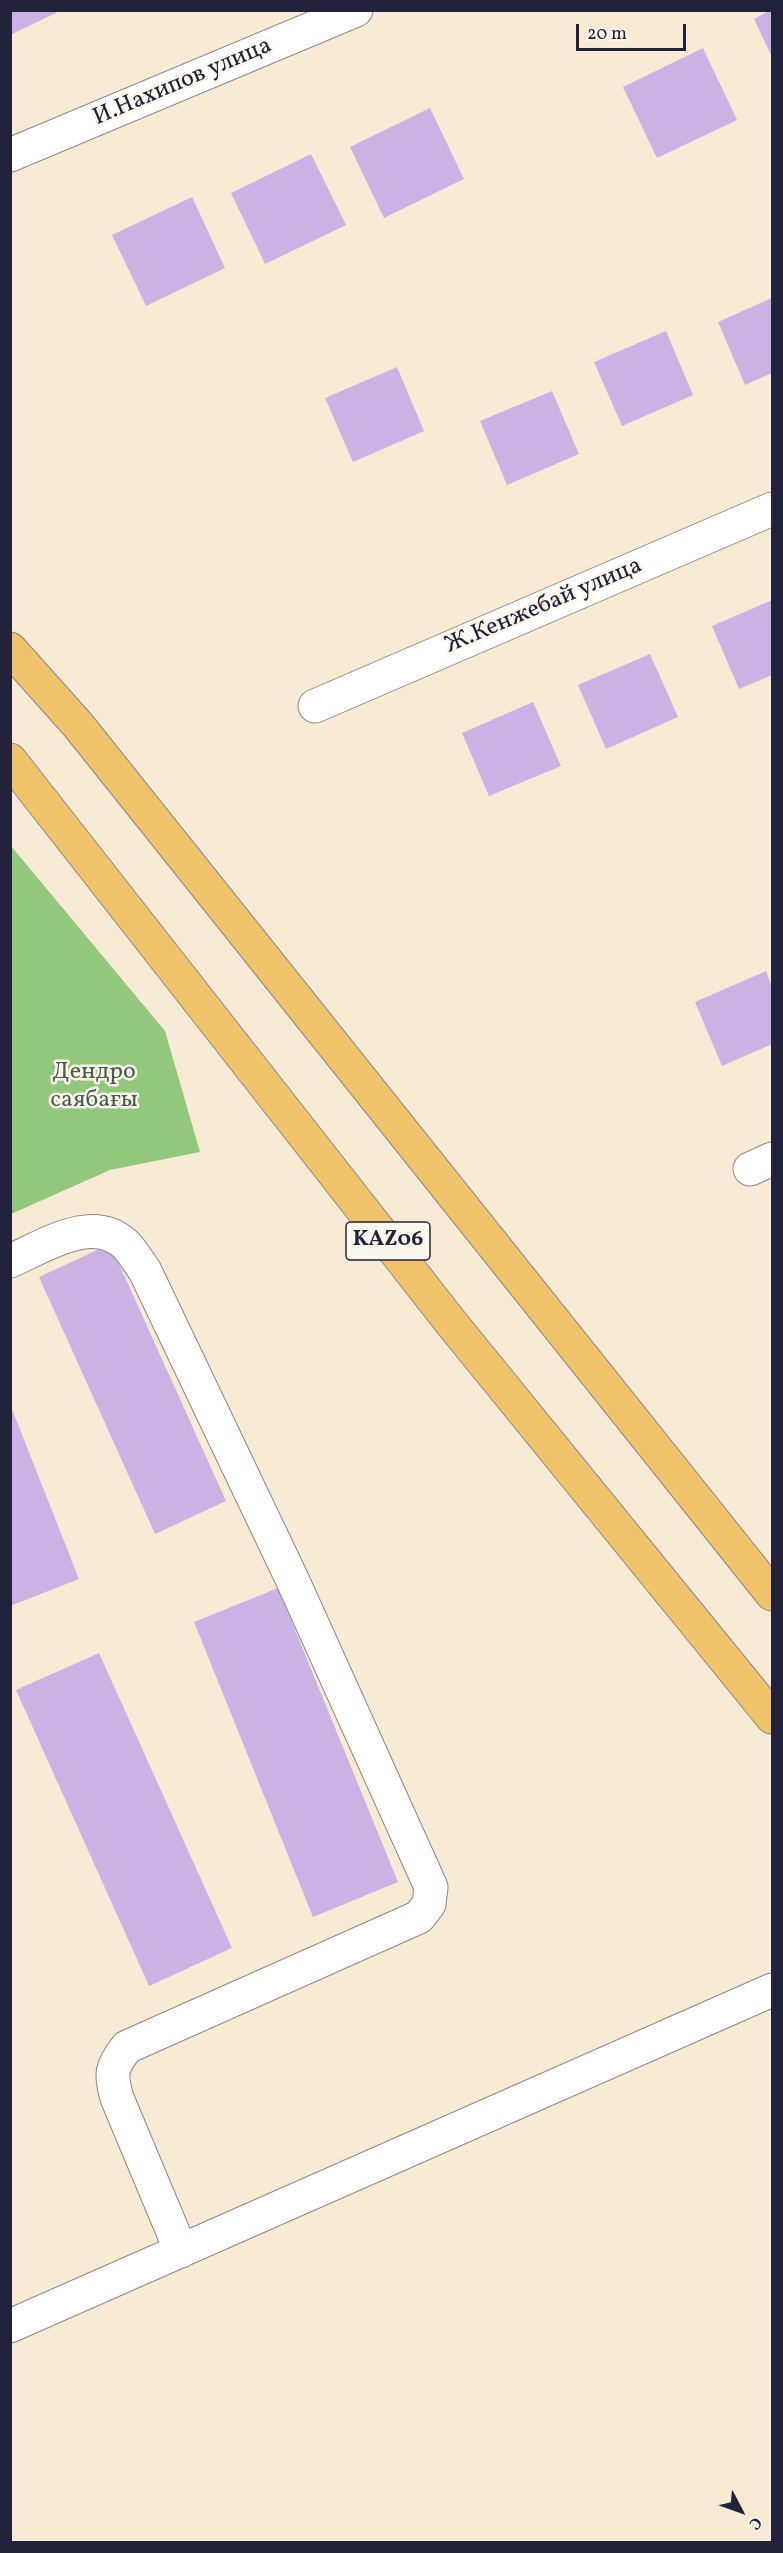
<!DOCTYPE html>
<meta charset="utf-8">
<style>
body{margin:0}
#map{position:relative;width:783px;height:2553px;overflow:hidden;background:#f7ebd6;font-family:Vollkorn,serif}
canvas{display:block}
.frame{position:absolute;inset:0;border:12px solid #22223b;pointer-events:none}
.north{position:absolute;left:711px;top:2481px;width:60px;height:60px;-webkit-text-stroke:4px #fbf7ec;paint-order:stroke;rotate:131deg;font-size:16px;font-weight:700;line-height:24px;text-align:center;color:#22223b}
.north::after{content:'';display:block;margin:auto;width:21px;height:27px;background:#22223b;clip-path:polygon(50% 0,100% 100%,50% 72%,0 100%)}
.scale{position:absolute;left:576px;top:24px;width:110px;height:27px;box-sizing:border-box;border:3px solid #22223b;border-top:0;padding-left:8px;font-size:18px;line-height:21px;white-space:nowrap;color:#22223b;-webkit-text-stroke:4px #fbf7ec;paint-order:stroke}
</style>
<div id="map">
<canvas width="783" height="2553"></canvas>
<div class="frame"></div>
<div class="north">С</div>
<div class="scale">20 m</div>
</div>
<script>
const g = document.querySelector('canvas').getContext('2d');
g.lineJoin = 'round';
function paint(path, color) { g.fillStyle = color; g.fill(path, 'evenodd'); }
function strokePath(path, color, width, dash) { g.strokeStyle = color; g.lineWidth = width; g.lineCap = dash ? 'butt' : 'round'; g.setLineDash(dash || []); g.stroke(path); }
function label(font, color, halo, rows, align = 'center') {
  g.font = font + ' Vollkorn,serif'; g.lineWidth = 5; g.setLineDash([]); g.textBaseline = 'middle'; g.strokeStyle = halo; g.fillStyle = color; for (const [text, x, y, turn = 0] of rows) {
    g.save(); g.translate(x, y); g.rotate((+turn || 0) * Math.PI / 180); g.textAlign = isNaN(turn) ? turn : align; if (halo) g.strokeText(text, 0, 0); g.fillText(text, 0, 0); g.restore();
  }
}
paint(new Path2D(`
 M11 846 165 1031 200 1152 110 1170 11 1214Z`), '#92c87b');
paint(new Path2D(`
 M10 10H62L10 35Z
 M771 10H772V57L754 19Z
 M703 48 737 120 657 158 623 87Z
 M430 108 464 179 384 218 350 147Z
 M311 154 346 225 265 264 231 193Z
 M192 197 225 268 146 306 112 235Z
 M772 298V373L745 385 718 322Z
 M666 331 693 395 622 426 594 362Z
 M397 367 424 431 353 462 325 398Z
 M552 391 579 454 507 485 480 421Z
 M772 600V675L739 689 712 626Z
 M650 654 678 717 606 749 578 685Z
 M533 702 561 766 489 796 462 733Z
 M766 971 772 987V1044L722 1066 695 1002Z
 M110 1244 226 1501 155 1534 39 1277Z
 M10 1404 79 1579 10 1606Z
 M278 1588 398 1882 313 1917 194 1622Z
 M99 1653 232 1948 149 1986 16 1690Z`), '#cbb2e5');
const minor = new Path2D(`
 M10 155 356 10
 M315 706 772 509
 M750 1169 772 1159
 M10 1261C45 1246 93 1213 126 1245 133 1252 139 1263 145 1271L292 1579 431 1887 429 1904 419 1917 127 2047C111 2067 110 2074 117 2098L181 2251
 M10 2326 772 1990`);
const trunk = new Path2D(`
 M10 649 78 725 772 1594
 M10 760 453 1325 772 1717`);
strokePath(minor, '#8c8688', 35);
strokePath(trunk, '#8c8688', 35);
strokePath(minor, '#fff', 33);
strokePath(trunk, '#f1c36a', 33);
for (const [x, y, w] of [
 [388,1241,84]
]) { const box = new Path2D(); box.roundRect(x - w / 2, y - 19, w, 38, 4.5); g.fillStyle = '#fbf7ec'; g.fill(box); strokePath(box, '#22223b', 1.5); }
label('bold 22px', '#22223b', null, [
 ["KАZ06",388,1241]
]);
label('24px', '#22223b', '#fbf7ec', [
 ["И.Нахипов улица",183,83,-23],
 ["Ж.Кенжебай улица",544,607,-23]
]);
label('24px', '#495c51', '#fbf7ec', [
 ["Дендро",94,1074],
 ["саябағы",94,1102]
]);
</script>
